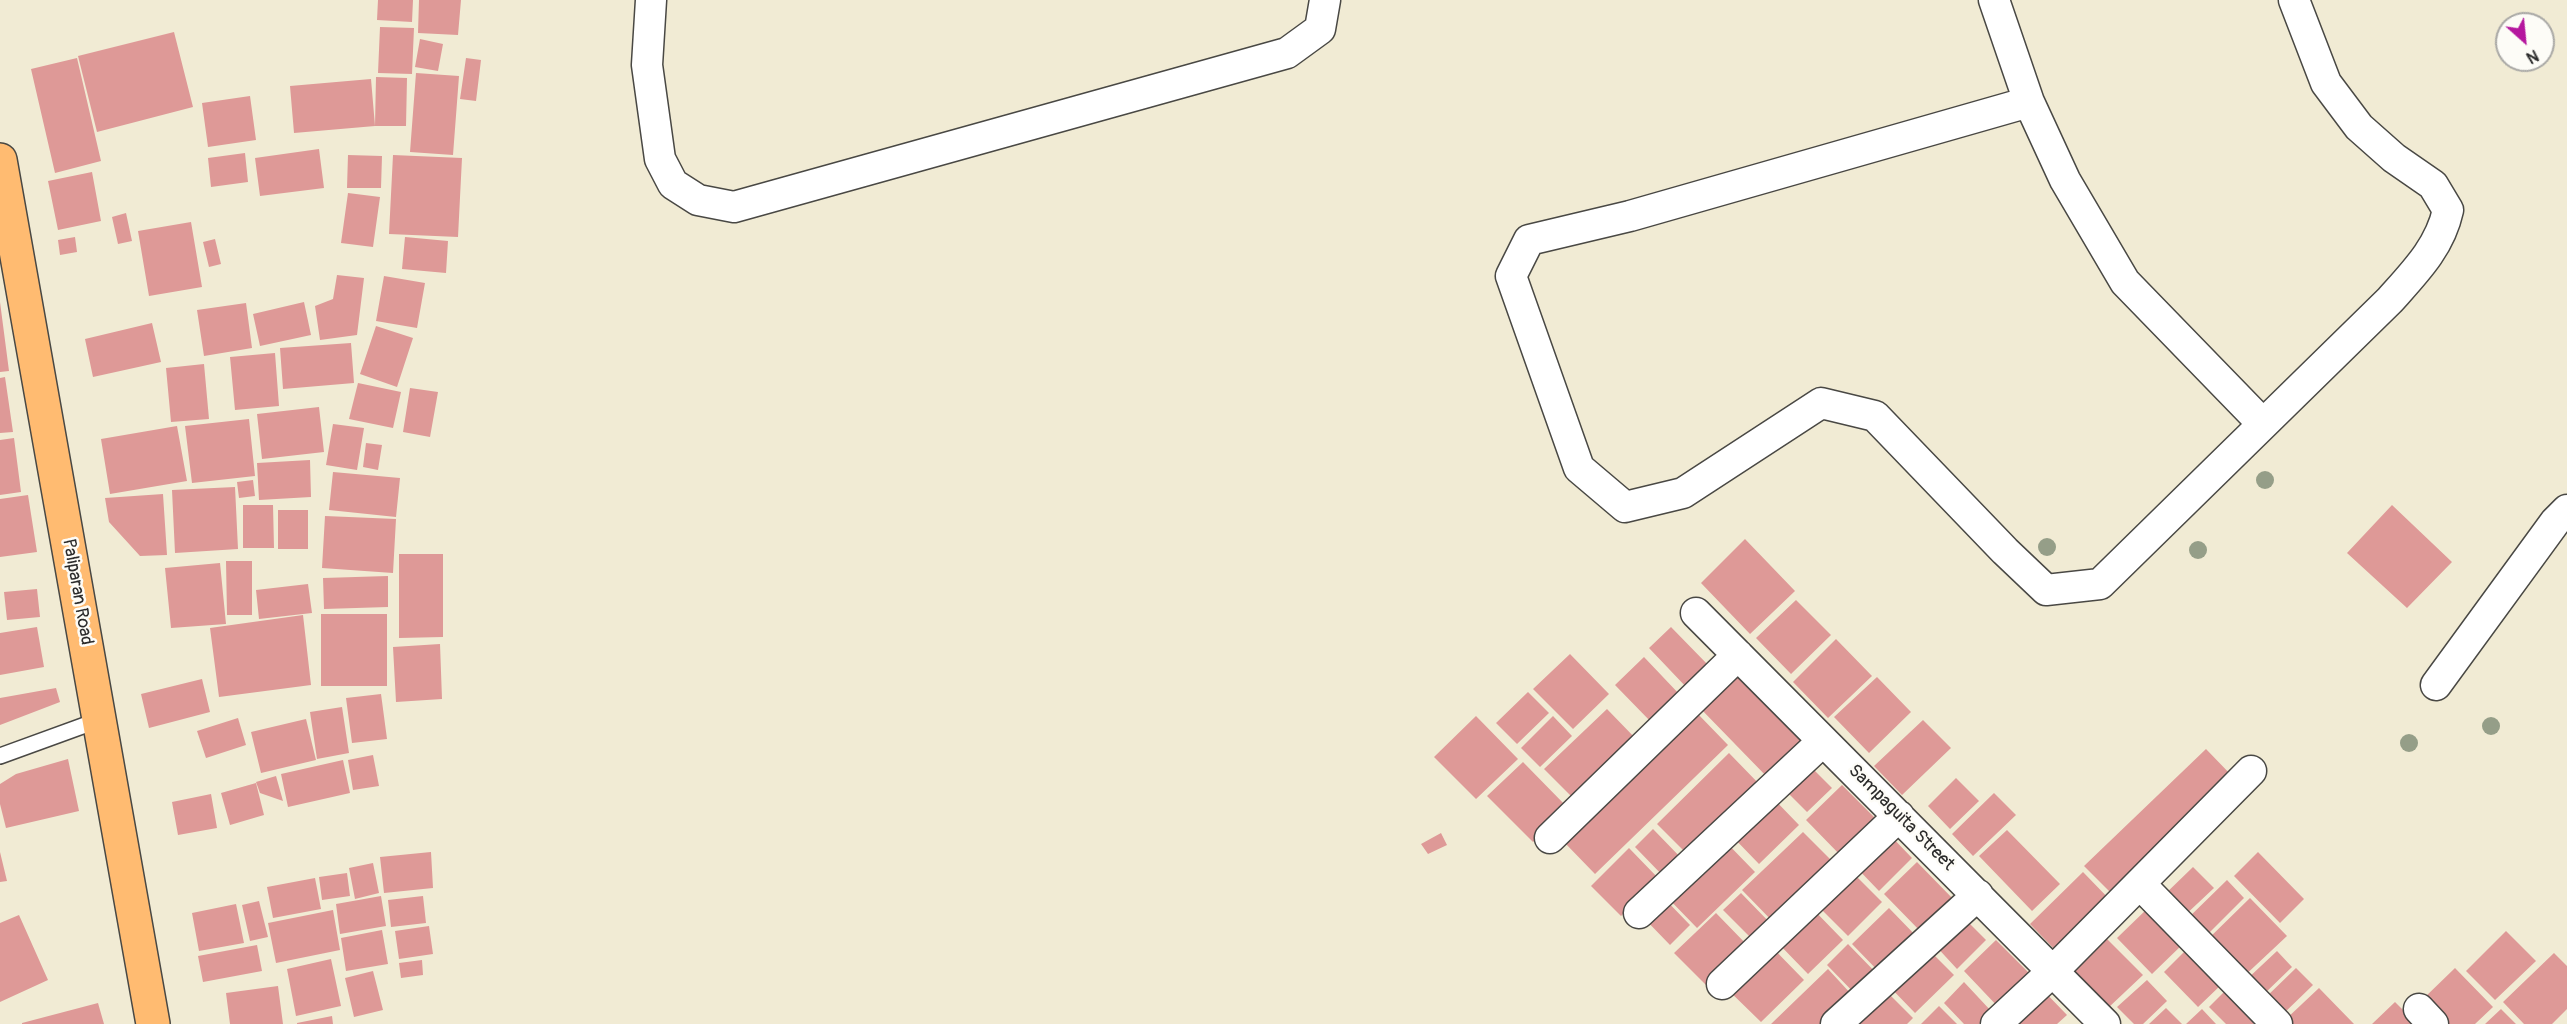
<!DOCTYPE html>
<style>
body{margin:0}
#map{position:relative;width:2567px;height:1024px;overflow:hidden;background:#f1ebd4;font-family:Pangolin,sans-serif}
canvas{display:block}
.north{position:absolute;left:2495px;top:12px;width:60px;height:60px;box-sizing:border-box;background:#fdfcf7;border:2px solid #a9a8a5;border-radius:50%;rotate:153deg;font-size:16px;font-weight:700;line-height:24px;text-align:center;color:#2b2b2b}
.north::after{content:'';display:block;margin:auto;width:21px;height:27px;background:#b5179e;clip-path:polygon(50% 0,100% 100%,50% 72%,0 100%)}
</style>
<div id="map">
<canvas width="2567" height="1024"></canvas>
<div class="north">N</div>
</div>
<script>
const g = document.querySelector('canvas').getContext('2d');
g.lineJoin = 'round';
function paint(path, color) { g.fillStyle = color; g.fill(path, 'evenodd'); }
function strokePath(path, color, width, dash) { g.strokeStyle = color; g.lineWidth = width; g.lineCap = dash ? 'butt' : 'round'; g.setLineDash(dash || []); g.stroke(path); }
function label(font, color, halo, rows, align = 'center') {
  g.font = font + ' Pangolin,sans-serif'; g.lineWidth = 5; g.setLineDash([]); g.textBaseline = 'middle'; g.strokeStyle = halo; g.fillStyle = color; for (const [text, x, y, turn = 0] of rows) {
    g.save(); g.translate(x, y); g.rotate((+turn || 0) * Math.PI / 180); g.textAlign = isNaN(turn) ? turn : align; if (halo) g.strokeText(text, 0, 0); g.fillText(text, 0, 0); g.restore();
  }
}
paint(new Path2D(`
 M378 0H413L412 22 377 20Z
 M419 0H461L458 35 418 33Z
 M380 27 414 28 412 74 378 73Z
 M174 32 193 107 97 132 78 56Z
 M420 39 443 44 438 71 415 67Z
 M77 58 101 161 55 173 31 69Z
 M466 58 481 60 476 101 460 99Z
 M416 73 459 76 453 155 410 152Z
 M376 77 407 78 406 126H375Z
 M371 79 375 126 294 133 290 86Z
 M250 96 256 140 208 147 202 103Z
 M319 149 324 188 260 196 255 158Z
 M245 153 248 182 211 187 208 158Z
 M348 155 382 156 381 188H347Z
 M393 155 462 158 458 237 389 234Z
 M92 172 101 221 58 230 48 181Z
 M348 193 380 197 373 247 341 243Z
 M126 213 132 241 118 244 112 217Z
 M191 222 202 287 149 296 138 231Z
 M75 237 77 252 60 255 58 240Z
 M405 237 448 241 446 273 402 269Z
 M215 239 221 264 209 267 203 242Z
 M337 275 364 278 357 335 320 340 315 306 333 299Z
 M384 276 425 283 417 328 376 321Z
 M0 302 9 371 0 372Z
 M304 302 311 335 260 346 253 314Z
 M246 303 252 348 204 356 197 310Z
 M152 323 161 362 93 377 85 339Z
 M376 326 413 338 397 387 360 374Z
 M351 343 354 383 283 389 280 348Z
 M275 353 279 406 235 410 230 357Z
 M204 364 209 419 171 422 166 368Z
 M5 377 13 432 0 433V378Z
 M358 383 401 392 393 428 349 419Z
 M410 388 438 392 430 437 403 432Z
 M319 407 324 452 262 459 257 414Z
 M249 419 255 476 192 483 185 426Z
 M333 424 364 428 357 470 326 465Z
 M177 426 187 481 110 494 101 439Z
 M14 438 21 492 0 495V440Z
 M366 443 382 445 378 470 363 467Z
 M310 460 311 497 259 500 257 463Z
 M333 472 400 478 396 517 329 510Z
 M253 480 255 496 239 498 237 482Z
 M235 487 238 549 175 553 172 490Z
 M163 494 167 555 140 556 109 522 105 498Z
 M28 495 37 552 0 557V499Z
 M243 505H273L274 548H243Z
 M2392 505 2452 562 2407 608 2347 553Z
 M278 510H308V549H278Z
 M325 516 396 519 393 573 322 568Z
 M1745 539 1795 591 1750 634 1701 583Z
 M399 554H443V637L399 638Z
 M226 561H252V615H227Z
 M220 563 226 624 171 628 165 568Z
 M388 576V607L324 609 323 578Z
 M308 584 312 613 259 619 256 590Z
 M37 589 40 617 7 620 4 592Z
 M1796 600 1831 635 1791 674 1756 638Z
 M321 614H387V686H321Z
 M303 615 311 685 219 697 210 628Z
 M37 627 44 667 0 675V633Z
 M1671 627 1710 667 1688 689 1649 648Z
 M1836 639 1872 676 1828 718 1793 682Z
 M440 644 442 699 396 702 393 647Z
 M1570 654 1609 694 1573 729 1533 689Z
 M1644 657 1681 696 1652 723 1615 685Z
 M1734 672 1806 745 1770 780 1699 707Z
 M1877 677 1911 712 1869 753 1834 717Z
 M202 679 210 712 149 728 141 694Z
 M56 688 60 702 0 725V698Z
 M1528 692 1549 713 1517 744 1496 723Z
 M381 694 387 739 352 743 346 698Z
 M342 707 349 753 317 759 310 712Z
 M1607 709 1637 740 1575 800 1544 769Z
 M1696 712 1728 745 1595 874 1563 841Z
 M1476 716 1518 759 1476 799 1434 757Z
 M1553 716 1572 736 1540 767 1521 748Z
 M238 718 246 745 206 758 197 731Z
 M306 719 316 760 261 773 251 732Z
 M1923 720 1951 748 1902 795 1874 766Z
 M2206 749 2234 778 2114 896 2084 866Z
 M1729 753 1763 788 1691 858 1657 824Z
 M373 755 379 786 353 790 348 760Z
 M68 759 79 811 6 828 0 804V784L16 774Z
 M343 760 350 793 288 807 281 774Z
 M1523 762 1568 808 1533 842 1487 796Z
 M1810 766 1832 788 1807 812 1785 790Z
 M276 776 283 801 260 793 256 782Z
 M1956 778 1979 801 1950 829 1928 806Z
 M256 783 264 815 230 825 221 793Z
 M1842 785 1880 823 1844 859 1806 820Z
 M1994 793 2016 815 1973 856 1952 834Z
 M211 794 217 828 178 835 172 802Z
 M1770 795 1799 825 1759 864 1730 834Z
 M1653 829 1685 862 1666 879 1635 847Z
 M2007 830 2060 884 2032 911 1979 856Z
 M1803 832 1840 869 1779 928 1742 890Z
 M1441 833 1447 845 1428 854 1421 844Z
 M1888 833 1912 858 1879 891 1855 866Z
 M1721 837 1755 872 1697 928 1663 893Z
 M1629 848 1659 879 1621 916 1591 886Z
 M0 852 7 881 0 882Z
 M431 852 433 888 384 893 380 857Z
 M2258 852 2304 899 2280 923 2234 876Z
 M1917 862 1956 902 1923 934 1884 894Z
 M373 863 379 893 355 899 349 868Z
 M2193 867 2214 888 2181 919 2160 899Z
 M1849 869 1882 902 1848 936 1814 902Z
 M2083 872 2115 905 2062 957 2030 924Z
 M347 873 350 896 322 900 319 877Z
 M315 878 321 909 273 918 267 887Z
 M2227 880 2244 898 2201 941 2183 923Z
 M1741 893 1774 927 1757 944 1723 910Z
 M1660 894 1690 925 1670 945 1640 914Z
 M381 896 386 926 340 934 336 904Z
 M423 896 426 923 391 927 388 900Z
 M2250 898 2287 936 2240 980 2204 943Z
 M259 901 268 937 250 941 242 905Z
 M236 904 244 943 199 951 192 913Z
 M1809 905 1843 940 1808 974 1774 939Z
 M2150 906 2185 942 2152 974 2117 938Z
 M1889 908 1919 939 1882 975 1852 944Z
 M333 910 340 950 276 963 268 923Z
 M1716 913 1750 948 1709 988 1674 953Z
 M19 915 48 980 0 1002V923Z
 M1961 915 1986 940 1957 969 1933 943Z
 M429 926 433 954 399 959 395 931Z
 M382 930 388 964 346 971 341 938Z
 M2506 931 2536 961 2495 1000 2466 971Z
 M2101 933 2143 975 2108 1008 2067 966Z
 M1996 940 2034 978 2001 1010 1964 971Z
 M1767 942 1804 980 1761 1022 1723 985Z
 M1848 944 1882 979 1861 1000 1827 965Z
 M257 945 262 971 203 982 198 956Z
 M1924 945 1954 975 1915 1013 1885 982Z
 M2188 948 2222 984 2198 1007 2164 972Z
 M2277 951 2292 967 2261 997 2245 981Z
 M2554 953 2567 966V1009L2552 1024H2524L2503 1002Z
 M331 959 341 1006 296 1016 287 969Z
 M422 960 423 975 401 978 399 963Z
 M2296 968 2313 985 2280 1017 2263 1000Z
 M2455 968 2493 1007 2475 1024H2445L2422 1000Z
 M1828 969 1852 995 1822 1024H1771Z
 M373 971 383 1010 354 1017 345 978Z
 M2147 980 2167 1001 2143 1024H2134L2117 1007Z
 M1964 982 1992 1012 1979 1024H1964L1944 1003Z
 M278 986 283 1024H230L226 993Z
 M2040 987 2067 1015 2057 1024H2008Z
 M1883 988 1913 1018 1907 1024H1845Z
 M2228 988 2259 1019 2253 1024H2226L2209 1007Z
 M2319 988 2354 1024H2289L2285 1020Z
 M2395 1002 2417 1024H2372Z
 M98 1003 104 1024H22V1023Z
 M1939 1006 1957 1024H1921Z
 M2166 1008 2182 1024H2149Z
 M2202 1009 2216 1024H2186Z
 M2501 1009 2516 1024H2485Z
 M332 1016 333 1024H297V1023Z`), '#de9997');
const lane = new Path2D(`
 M0 756 99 720`);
const street = new Path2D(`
 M651 0 647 65 660 159 673 184 698 200 734 207 1287 53 1320 29 1325 0
 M1994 0 2029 102 2065 180 2125 282 2262 423
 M2029 102 1630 216 1529 240 1511 276 1579 468 1625 507 1683 493 1821 403 1875 416 2005 551 2046 590 2100 584 2390 300C2415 272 2440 247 2448 210L2433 185 2394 158 2359 127 2326 83 2294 0
 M1696 613 2105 1024
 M2436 685 2555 522 2567 510
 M1550 838 1738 655
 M2140 884 2277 1024
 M1639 913 1823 741
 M1722 984 1899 816
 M2419 1009 2433 1024
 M1836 1024 1978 895
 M1996 1024 2053 971 2251 771`);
const primary = new Path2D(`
 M0 160 153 1024`);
strokePath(lane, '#494844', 18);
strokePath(street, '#494844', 33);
strokePath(primary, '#494844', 36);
strokePath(lane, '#fff', 15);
strokePath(street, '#fff', 30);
strokePath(primary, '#ffbb71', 33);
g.fillStyle = '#959e88';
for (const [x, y] of [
 [2265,480],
 [2047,547],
 [2198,550],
 [2491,726],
 [2409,743]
]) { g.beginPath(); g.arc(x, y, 9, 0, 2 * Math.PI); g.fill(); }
label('18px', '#2b2b2b', '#fdfcf7', [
 ["Paliparan Road",77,592,80],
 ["Sampaguita Street",1901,818,45]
]);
</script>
